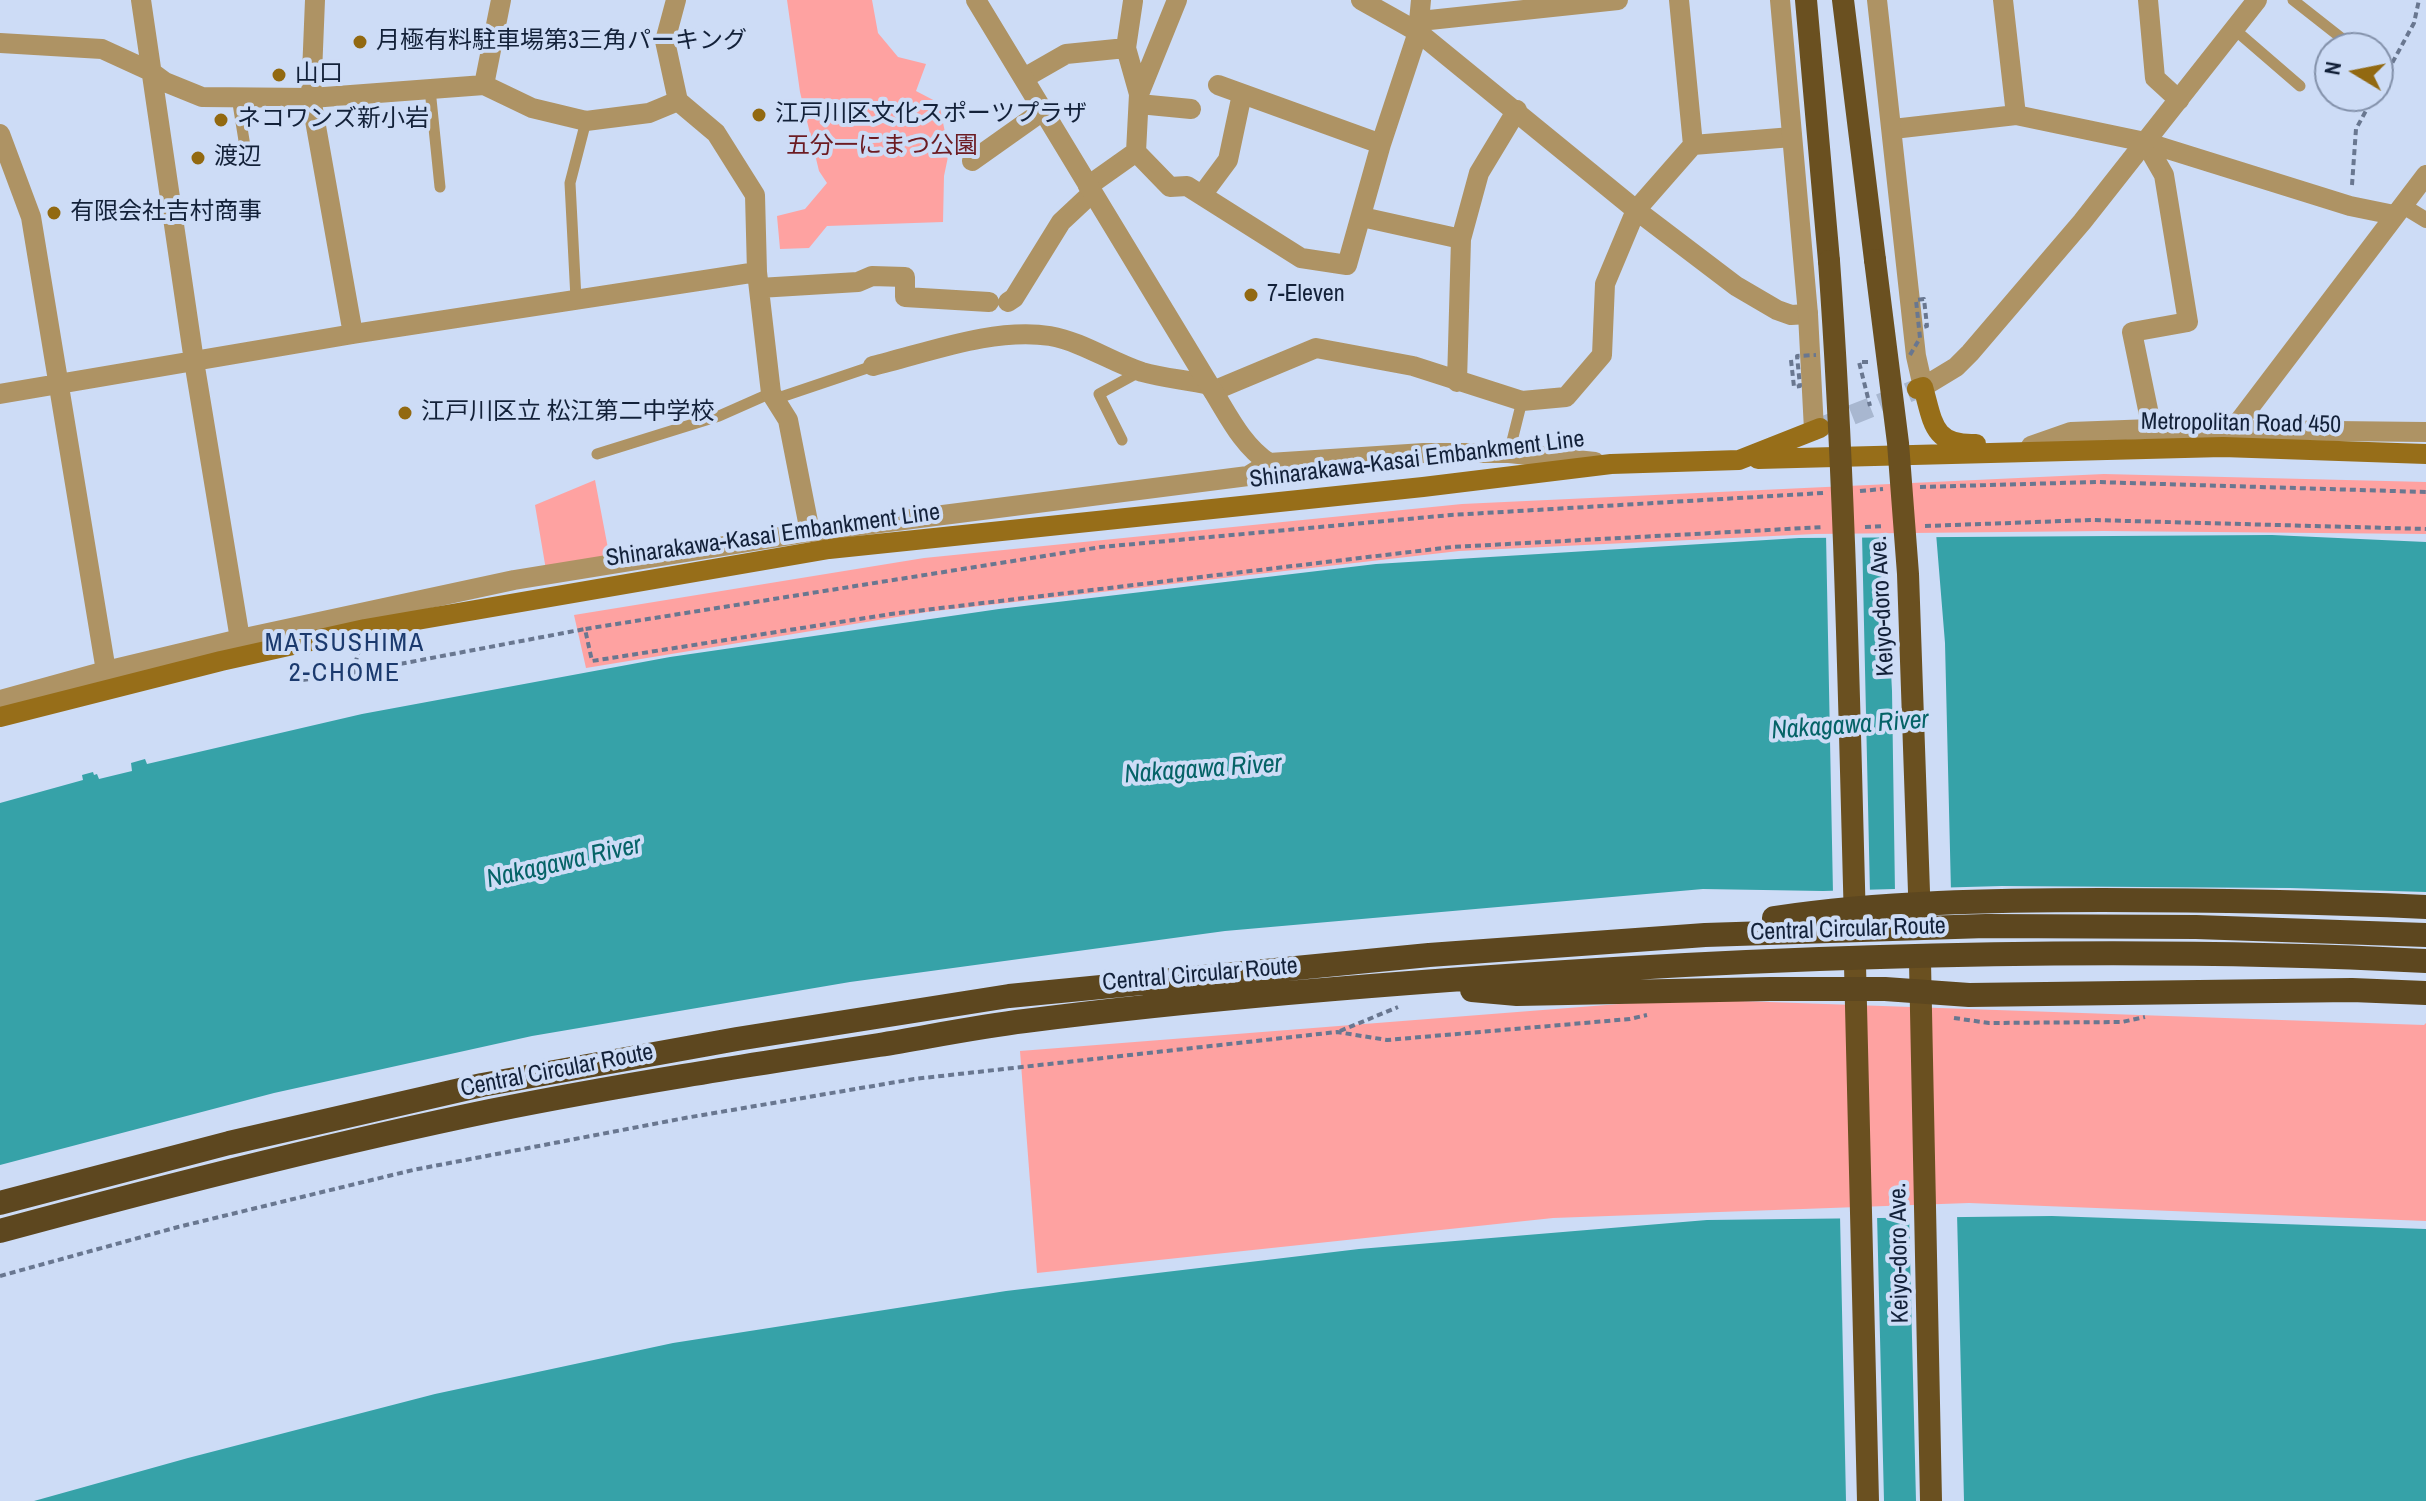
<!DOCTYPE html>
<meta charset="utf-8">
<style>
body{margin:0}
#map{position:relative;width:2426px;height:1501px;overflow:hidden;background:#cddcf6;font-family:"Archivo Narrow",sans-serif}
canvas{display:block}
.north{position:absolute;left:2314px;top:32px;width:80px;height:80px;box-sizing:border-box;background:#cddcf6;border:2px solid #8391aa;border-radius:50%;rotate:280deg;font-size:22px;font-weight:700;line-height:32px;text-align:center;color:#132139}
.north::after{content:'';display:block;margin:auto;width:28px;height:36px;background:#926911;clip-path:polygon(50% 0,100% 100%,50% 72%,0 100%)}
</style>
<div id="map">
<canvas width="2426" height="1501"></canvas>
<div class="north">N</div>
</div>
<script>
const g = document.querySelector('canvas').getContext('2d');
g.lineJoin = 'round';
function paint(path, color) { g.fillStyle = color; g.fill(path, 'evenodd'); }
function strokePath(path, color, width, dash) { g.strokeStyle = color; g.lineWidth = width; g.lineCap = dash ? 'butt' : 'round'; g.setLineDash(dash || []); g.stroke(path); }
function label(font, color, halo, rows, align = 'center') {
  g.font = font + ' "Archivo Narrow","Noto Sans JP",sans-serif'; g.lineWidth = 8; g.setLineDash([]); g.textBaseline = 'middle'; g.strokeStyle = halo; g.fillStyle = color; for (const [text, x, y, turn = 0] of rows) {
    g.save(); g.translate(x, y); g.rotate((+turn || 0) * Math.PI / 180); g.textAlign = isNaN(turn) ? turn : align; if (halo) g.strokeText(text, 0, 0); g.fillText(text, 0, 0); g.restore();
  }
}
paint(new Path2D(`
 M787 0H872L878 33 898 57 926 64 916 91 939 103 949 152 944 176 943 222 827 226 809 248 780 249 777 216 805 209 827 183 819 171 800 92Z
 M2104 474 2426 482V534L2104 531 1815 534 1459 551 927 612 586 668 574 615 924 558 1462 504Z
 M595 480 610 559 546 570 535 505Z
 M1683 999 2424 1025 2426 1023V1221L1969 1203 1553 1218 1037 1273 1020 1051Z`), '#fea2a1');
paint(new Path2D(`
 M2272 535 2426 542V892L2290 888 2002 886 1823 891 1703 889 1225 931 850 982 532 1036 274 1093 0 1165V803L83 780 82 775 93 772 94 775 97 774 99 779 132 771 131 763 145 759 147 764 362 714 670 657 999 609 1376 564 1799 538Z
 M2052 1216 2426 1229V1501H34L188 1458 435 1394 673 1343 1006 1291 1359 1249 1707 1220Z`), '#36a2a8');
paint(new Path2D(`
 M1936 533 1945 643 1951 892 1895 893 1892 691 1884 534Z
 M1826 534H1862L1870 894H1833Z
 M1957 1213 1964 1501H1916L1909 1214Z
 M1877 1214 1884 1501H1846L1840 1215Z`), '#cddcf6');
strokePath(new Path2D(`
 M1824 426 1917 389`), '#a8b7d0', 20, [20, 10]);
strokePath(new Path2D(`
 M2378 89 2414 23 2419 0
 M2352 185 2356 129 2374 96
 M1868 362H1859L1870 406
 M1920 487 2096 482 2426 492
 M1860 491 1883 489
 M1823 493 1451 515 1101 547 585 629 592 661 891 614 1452 547 1824 527
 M1925 526 2092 520 2426 529
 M1865 527 1884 526
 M352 673 359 651
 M302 680 352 673 585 629
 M1954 1018 1989 1023 2122 1022 2145 1017
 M1340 1031 1398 1007
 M0 1276 178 1227 413 1170 685 1118 914 1079 1337 1032 1387 1040 1630 1019 1647 1015`), '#697790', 4, [6, 4]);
strokePath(new Path2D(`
 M2293 0 2349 44
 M2234 29 2300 86
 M430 89 440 187
 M237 97 247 159
 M576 299 570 183 586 121
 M775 399 873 366
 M1122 440 1099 394 1141 371
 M1509 453 1522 401
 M597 454 719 416 771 393`), '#ae9364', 11);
strokePath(new Path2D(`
 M2403 206 2426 220`), '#ae9364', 16);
strokePath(new Path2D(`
 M141 0 194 361 240 639
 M315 0 311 98 353 334
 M676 0 665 41 678 101 716 133 755 195 757 272 771 393 788 420 810 532
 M1361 0 1418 32 1636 210 1736 286 1777 310 1791 315 1808 314
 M2003 0 2016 115
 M2148 0 2155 78 2179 100
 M1133 1 1126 48 1139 94 1177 0
 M1420 21 1618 0
 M0 43 102 49 150 71 165 82 202 97 311 98 484 85 532 108 586 121 649 113 678 101
 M1024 78 1066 54 1126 48
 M484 85 501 0
 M1218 85 1381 144
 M1139 94 1136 152 1170 187 1187 186 1301 258 1347 265 1381 144 1418 32 1421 0
 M1139 104 1191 109
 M1893 129 2016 115 2145 142 2350 206 2394 215
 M0 134 31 217 106 671
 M2145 142 2164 175 2188 322 2132 332 2152 429
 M1693 145 1792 137
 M972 161 1044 110
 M1088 186 1136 152
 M1202 195 1228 160 1242 94
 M1362 217 1461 239
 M759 288 858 282 872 276 905 277V297L989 302
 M1008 302 1014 298 1061 222 1092 193
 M873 366C927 353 994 327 1050 336 1083 342 1111 362 1142 372 1163 378 1187 380 1209 385
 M1457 382 1461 239 1479 173 1517 110
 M1213 391 1316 348 1413 366 1522 401 1566 397 1602 355 1605 284 1636 210 1693 145 1679 0
 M0 394 353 334 757 272
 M2234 428 2426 175
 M2031 446 2071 432 2152 429 2426 432
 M0 700 106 671 240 639 514 580 810 532 1248 476 1269 463`), '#ae9364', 20);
strokePath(new Path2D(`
 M976 0 1213 391C1229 417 1243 446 1269 463L1424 453H1509L1595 462
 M1780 0 1808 314 1814 430
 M1877 0 1916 356 1923 387 1956 367 1970 353 2082 222 2257 0`), '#ae9364', 20);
strokePath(new Path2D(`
 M1917 389 1923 387C1933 421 1932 446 1976 444
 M1758 459 2223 447 2426 454
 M0 717 221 661 365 629 829 549 1423 487 1611 464 1739 460 1820 428`), '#976e19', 20);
strokePath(new Path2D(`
 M1806 0 1829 261
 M1843 0 1875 260`), '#6a5020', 22);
strokePath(new Path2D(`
 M1910 355 1920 338 1916 300 1924 299 1927 326 1923 327
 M1791 360 1794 387 1800 386 1797 356 1816 355`), '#697790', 4, [6, 4]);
strokePath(new Path2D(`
 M1875 260 1898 443 1908 574 1920 921
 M1829 261C1845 481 1849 702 1855 923
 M1920 962 1931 1501
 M1855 965 1868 1501`), '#6a5020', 22);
strokePath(new Path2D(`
 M1774 918C1883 902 1993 900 2102 900 2210 900 2318 902 2426 907
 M1472 990 1517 994 1770 989H1885L1969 995 2352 990 2426 993
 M0 1203 229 1143 482 1085 737 1039 1009 996 1429 955 1705 935 1986 926 2196 927 2426 935
 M0 1231C162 1187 326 1145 490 1111 619 1085 749 1065 879 1045 928 1037 976 1027 1025 1021 1220 996 1417 981 1614 969 1884 953 2155 947 2426 961`), '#5d471f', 24);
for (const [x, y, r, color] of [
 [360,42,8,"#926911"],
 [279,75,8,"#926911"],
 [759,115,8,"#926911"],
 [221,120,8,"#926911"],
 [198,158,8,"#926911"],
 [54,213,8,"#926911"],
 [1251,295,8,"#926911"],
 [405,413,8,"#926911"]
]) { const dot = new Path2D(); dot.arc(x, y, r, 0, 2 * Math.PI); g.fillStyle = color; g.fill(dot); strokePath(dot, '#cddcf6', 3); }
label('24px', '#132139', '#cddcf6', [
 ["月極有料駐車場第3三角パーキング",376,42],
 ["山口",295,75],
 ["江戸川区文化スポーツプラザ",775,115],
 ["ネコワンズ新小岩",237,120],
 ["渡辺",214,158],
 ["有限会社吉村商事",70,213],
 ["7-Eleven",1267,295],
 ["江戸川区立 松江第二中学校",421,413]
], 'left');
label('24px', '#6c1b22', '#cddcf6', [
 ["五分一にまつ公園",882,147]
]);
label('24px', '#132139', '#cddcf6', [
 ["Metropolitan Road 450",2241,424,1],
 ["Shinarakawa-Kasai Embankment Line",1417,460,-7],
 ["Shinarakawa-Kasai Embankment Line",773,536,-8],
 ["Keiyo-doro Ave.",1883,606,-93],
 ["Central Circular Route",1848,930,-2],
 ["Central Circular Route",1200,975,-5],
 ["Central Circular Route",557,1071,-11],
 ["Keiyo-doro Ave.",1900,1253,-91]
]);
g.letterSpacing = '2px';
label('26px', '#1b3a6e', '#cddcf6', [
 ["MATSUSHIMA",345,644],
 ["2-CHOME",345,674]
]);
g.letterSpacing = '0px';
label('italic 26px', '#056367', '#cddcf6', [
 ["Nakagawa River",1850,726,-4],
 ["Nakagawa River",1203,770,-4],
 ["Nakagawa River",564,863,-13]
]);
</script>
